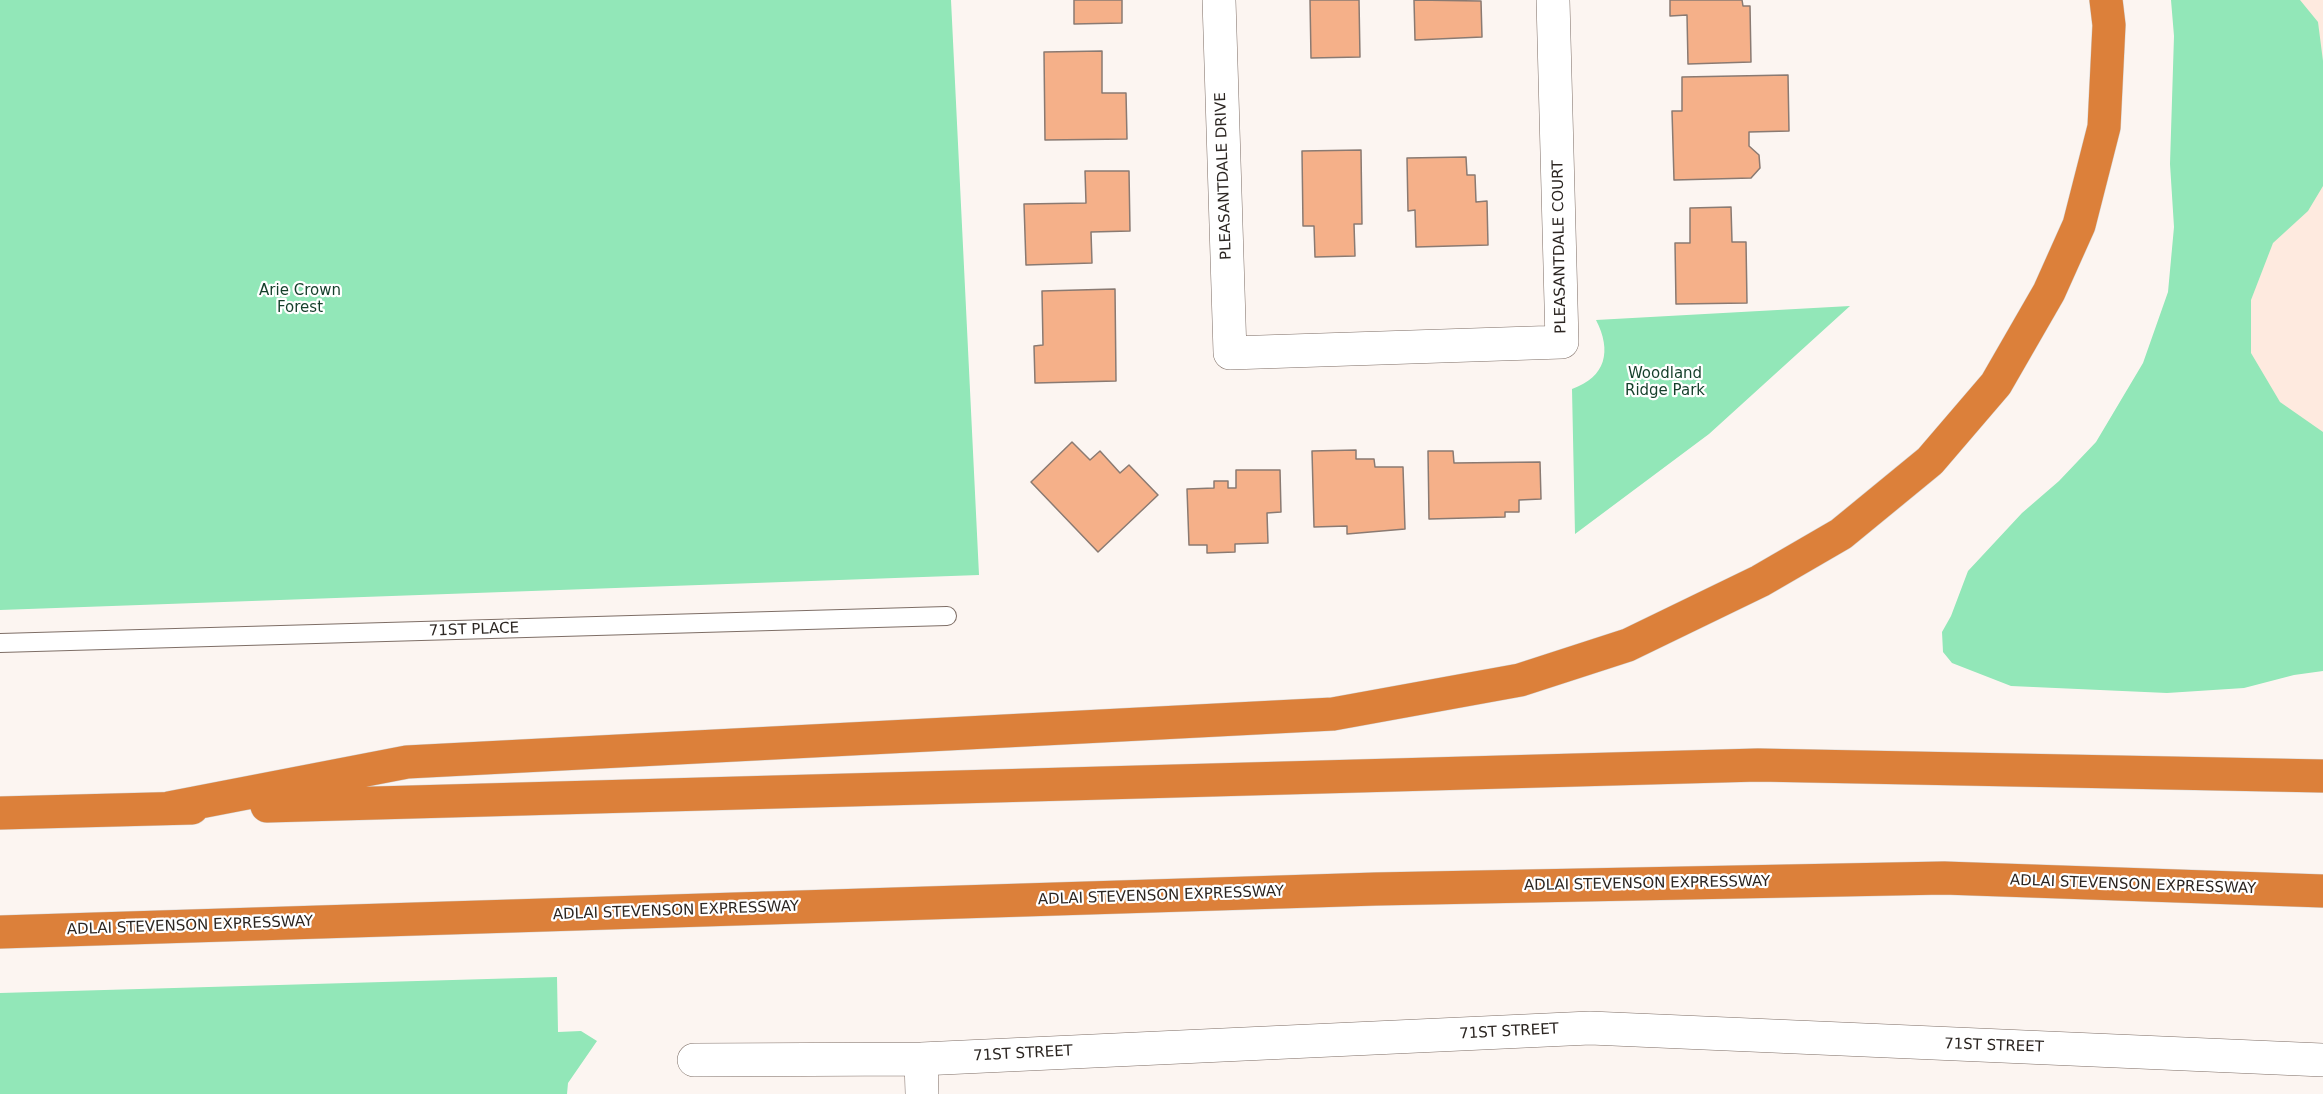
<!DOCTYPE html>
<style>
body{margin:0}
canvas{display:block;background:#fcf5f1}
</style>
<canvas width="2323" height="1094"></canvas>
<script>
const g = document.querySelector('canvas').getContext('2d');
g.lineJoin = 'round';
function paint(path, color) { g.fillStyle = color; g.fill(path, 'evenodd'); }
function strokePath(path, color, width, dash) { g.strokeStyle = color; g.lineWidth = width; g.lineCap = dash ? 'butt' : 'round'; g.setLineDash(dash || []); g.stroke(path); }
function label(font, color, halo, rows, align = 'center') {
  g.font = font + ' "DejaVu Sans",sans-serif'; g.lineWidth = 4.5; g.setLineDash([]); g.textBaseline = 'middle'; g.strokeStyle = halo; g.fillStyle = color; for (const [text, x, y, turn = 0] of rows) {
    g.save(); g.translate(x, y); g.rotate((+turn || 0) * Math.PI / 180); g.textAlign = isNaN(turn) ? turn : align; if (halo) g.strokeText(text, 0, 0); g.fillText(text, 0, 0); g.restore();
  }
}
paint(new Path2D(`
 M2211 0H2323V486L2198 484Z`), '#feeadf');
paint(new Path2D(`
 M0 0H951L979 575 0 610Z
 M2171 0H2300L2318 22 2323 61V186L2308 211 2273 243 2251 300V353L2280 402 2323 432V671L2294 675 2244 688 2167 693 2011 686 1952 663 1943 652 1942 632 1951 616 1968 571 2022 513 2059 481 2096 442 2143 363 2168 292 2174 227 2170 164 2174 36Z
 M1850 306 1709 434 1575 534 1572 389C1606 377 1612 351 1596 320Z
 M557 977 558 1032 581 1031 597 1041 568 1083 567 1094H0V993Z`), '#92e7b8');
const building = new Path2D(`
 M1074 0H1122V23L1074 24Z
 M1310 0H1359L1360 57 1311 58Z
 M1414 0 1481 1 1482 37 1415 40Z
 M1670 0H1742L1743 6H1750L1751 62 1688 64 1687 15 1670 16Z
 M1102 51V93H1126L1127 139 1045 140 1044 52Z
 M1788 75 1789 131 1749 132V146L1759 155 1760 168 1751 178 1674 180 1672 111H1682V77Z
 M1361 150 1362 224H1354L1355 256 1315 257 1314 226H1303L1302 151Z
 M1466 157 1467 175H1475L1476 202 1487 201 1488 245 1416 247 1415 210 1408 211 1407 158Z
 M1085 171H1129L1130 231 1091 232 1092 263 1026 265 1024 204 1086 203Z
 M1731 207 1732 242H1746L1747 303 1676 304 1675 243H1690V208Z
 M1115 289 1116 381 1035 383 1034 346 1043 345 1042 291Z
 M1072 442 1090 460 1100 451 1120 473 1129 465 1158 495 1098 552 1031 482Z
 M1356 450V459H1374L1375 467H1403L1405 529 1347 534V526L1314 527 1312 451Z
 M1428 451H1453L1454 463 1540 462 1541 499 1519 500V512H1505V517L1429 519Z
 M1236 470H1280L1281 512 1267 513 1268 543 1235 544V552L1207 553V545H1189L1187 489 1214 488V481H1228V488H1236Z`);
paint(building, '#f5b089');
strokePath(building, '#8a7a72', 1.5);
const service = new Path2D(`
 M0 643 947 616`);
const minor = new Path2D(`
 M1219 0 1230 353 1562 342 1553 0
 M921 1059 922 1094
 M694 1060 921 1059 1590 1028 2323 1060`);
const motorway = new Path2D(`
 M267 806 1758 765 2323 776
 M169 808 407 762 1333 714 1520 680 1628 645 1760 581 1841 534 1930 461 1996 384 2049 292 2079 225 2104 127 2109 25 2106 0
 M0 813 192 808
 M0 932 1376 889 1944 878 2323 891`);
strokePath(service, '#7e6e66', 20);
strokePath(minor, '#7e6e66', 34);
strokePath(motorway, '#d5d4d3', 34);
strokePath(service, '#fff', 18);
strokePath(minor, '#fff', 33);
strokePath(motorway, '#dc803a', 33);
label('15px', '#2c2622', '#fff', [
 ["PLEASANTDALE DRIVE",1224,176,-92],
 ["PLEASANTDALE COURT",1560,247,-91],
 ["71ST PLACE",474,630,-2],
 ["ADLAI STEVENSON EXPRESSWAY",1647,884,-1],
 ["ADLAI STEVENSON EXPRESSWAY",2133,885,2],
 ["ADLAI STEVENSON EXPRESSWAY",1161,896,-2],
 ["ADLAI STEVENSON EXPRESSWAY",676,911,-2],
 ["ADLAI STEVENSON EXPRESSWAY",190,926,-2],
 ["71ST STREET",1509,1032,-3],
 ["71ST STREET",1994,1046,2],
 ["71ST STREET",1023,1054,-3]
]);
label('15px', '#143f2a', '#fff', [
 ["Arie Crown",300,291],
 ["Forest",300,308],
 ["Woodland",1665,374],
 ["Ridge Park",1665,391]
]);
</script>
